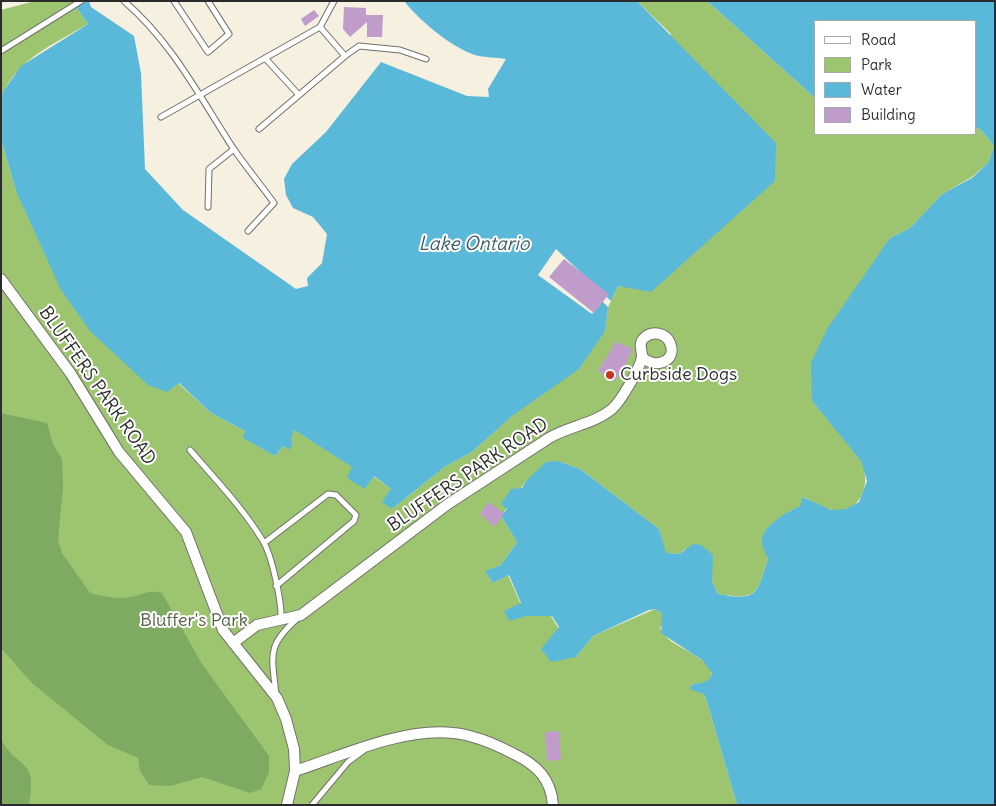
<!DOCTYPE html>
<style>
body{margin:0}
#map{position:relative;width:996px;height:806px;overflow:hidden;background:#f5f0df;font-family:Delius,sans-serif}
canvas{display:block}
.frame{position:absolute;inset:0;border:2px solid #2b2b2b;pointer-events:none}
.legend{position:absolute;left:814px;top:20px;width:162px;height:115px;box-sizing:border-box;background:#fff;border:1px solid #aaa;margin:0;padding:6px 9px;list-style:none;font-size:15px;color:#2b2b2b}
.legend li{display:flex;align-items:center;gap:10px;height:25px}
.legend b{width:25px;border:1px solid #aaa}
</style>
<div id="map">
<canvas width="996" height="806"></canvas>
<div class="frame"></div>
<ul class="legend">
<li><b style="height:6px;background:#fff"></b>Road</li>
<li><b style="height:14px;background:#9dc570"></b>Park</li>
<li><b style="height:14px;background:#5ab9d8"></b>Water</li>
<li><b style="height:14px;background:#c09ccb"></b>Building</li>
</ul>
</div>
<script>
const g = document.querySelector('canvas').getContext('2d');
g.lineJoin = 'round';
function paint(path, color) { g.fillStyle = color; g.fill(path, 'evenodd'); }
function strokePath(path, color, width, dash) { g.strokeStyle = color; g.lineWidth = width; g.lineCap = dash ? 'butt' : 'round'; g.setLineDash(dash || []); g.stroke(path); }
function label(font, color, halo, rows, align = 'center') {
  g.font = font + ' Delius,sans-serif'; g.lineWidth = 4; g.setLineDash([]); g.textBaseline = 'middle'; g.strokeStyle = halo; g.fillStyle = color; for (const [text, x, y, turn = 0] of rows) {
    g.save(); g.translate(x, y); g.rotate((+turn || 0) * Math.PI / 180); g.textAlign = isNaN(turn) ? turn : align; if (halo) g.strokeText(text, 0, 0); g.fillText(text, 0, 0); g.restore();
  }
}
paint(new Path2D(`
 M35 1H72L88 24C56 43 12 61 1 100V10Z
 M637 1H707L815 98V134H975V127L981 130 994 146 988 163 972 177 942 194 910 228 890 238 812 401C825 417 852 444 861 461 872 483 861 515 832 510 822 508 812 501 804 497L800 506 790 511 762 542 768 559C756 595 758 600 718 594L712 581V555L685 549 679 554 665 553 659 529 580 469 558 461 526 481 501 516 517 542 501 565 486 571 493 583 508 575 526 616H551L576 657 593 636 655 609 662 614 664 620 660 629C664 633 667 638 671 641 680 648 721 665 710 679 706 684 697 683 691 685V688L703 694 706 698 737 805H1V139L16 191 178 383 211 413 245 431 244 438 275 456 283 446 289 449 293 443 290 440 294 430 353 467 365 489 373 476 391 489 392 509 446 466 472 452 605 331 608 307 618 286 629 287 671 34Z`), '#9dc570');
paint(new Path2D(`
 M1 413 47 423 53 444 62 459 63 488 58 540 62 553 90 593C103 596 117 600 130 597 143 595 149 589 162 593L202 664 269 756V773L261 789 250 793 202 777 170 786 149 785 140 771 138 758 108 745 32 683 1 648Z
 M1 739C18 771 38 756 29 805H1Z`), '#7eaa62');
paint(new Path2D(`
 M72 1H89L91 7 134 36 141 73 145 169 183 210 296 289 308 286 307 278 322 263 327 234 313 217 293 208 286 195 284 179 292 164 326 132 381 62 467 96 489 97 488 89 506 59C496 57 485 58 475 55 451 47 420 21 404 1H637L776 143 775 181 651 292 618 286 608 307 605 331 579 369 512 416 472 452 446 466 392 509 382 502 391 489 374 476 365 489 347 478 352 467 294 430 291 440 293 443 289 450 283 446 275 456 243 438 245 431 211 413 179 383 167 392 148 385 90 331 61 290 16 191 1 139V100L4 90 21 66 88 24Z
 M707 1H995V805H737L706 698 703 694 690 689 691 685C701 682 709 684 712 673L702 660 661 633 662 614 655 609 649 610 593 636 576 657 551 662 541 649 559 627 552 616H526L509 621 504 611 521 603 509 575 493 583 485 571 501 565 517 542 501 516 507 509 501 504 511 489 522 488 526 481 546 462 558 461 580 469 659 529 666 553 679 554 693 544 701 545 713 555 712 581 718 594C758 601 756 595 768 559 766 554 763 549 762 544 759 527 787 512 800 506L803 497 831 510 846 509 859 502 867 481 861 461 812 401 811 363 827 329 890 238 910 228 942 194 972 178 988 163 994 146 981 130 975 127V21H815V98Z`), '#5ab9d8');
paint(new Path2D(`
 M556 249 611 301 608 307 601 300 592 314 538 275Z`), '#f5f0df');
paint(new Path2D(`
 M344 7 366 8V15H383L382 37H367V22L350 37 343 29Z
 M314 10 319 16 305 26 301 19Z
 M564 259 609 294 594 313 549 277Z
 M616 342 633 349 623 370 614 382 598 371Z
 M488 502 504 513 495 527 480 514Z
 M559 731 561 760 547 761 545 732Z`), '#c09ccb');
const service = new Path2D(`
 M124 1C171 41 200 97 233 148 246 167 261 185 274 203L248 231
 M174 1 208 52 229 34 208 1
 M320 27 334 1
 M1 51 81 1
 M345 56 359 46 400 50 426 59
 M265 58 299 95
 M161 117 320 27 345 56 259 129
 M208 207 209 169 234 149
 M190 450C215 479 243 508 263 541 272 556 282 602 281 620
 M264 543 328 494 336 495 356 515 354 521 276 586
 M276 695C272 655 266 646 298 618
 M312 805 348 762 363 751`);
const minor = new Path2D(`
 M1 279 71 374 119 452 186 532 223 630 277 698 286 719 294 749 295 771 287 805
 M233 643 257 625 301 615 448 504 549 438C569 426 594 424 612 409 621 401 641 367 642 356 642 349 638 344 644 338 652 330 666 333 670 343 678 361 655 370 642 357
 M295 771C341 756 404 727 453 733 475 735 495 744 514 754 537 765 551 779 553 805`);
strokePath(service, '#72706a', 7);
strokePath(minor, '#72706a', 12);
strokePath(service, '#fff', 5);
strokePath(minor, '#fff', 10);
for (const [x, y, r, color] of [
 [610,375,5,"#c8321e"]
]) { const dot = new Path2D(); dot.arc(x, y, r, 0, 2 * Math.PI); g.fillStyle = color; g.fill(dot); strokePath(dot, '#fff', 2); }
label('18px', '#2b2b2b', '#fff', [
 ["Curbside Dogs",620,375]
], 'left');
label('18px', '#2b2b2b', '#fff', [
 ["BLUFFERS PARK ROAD",97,386,55],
 ["BLUFFERS PARK ROAD",468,475,-34]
]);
label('18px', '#536143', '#fff', [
 ["Bluffer's Park",194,621]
]);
label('italic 19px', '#3b5d68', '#fff', [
 ["Lake Ontario",474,245]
]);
</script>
